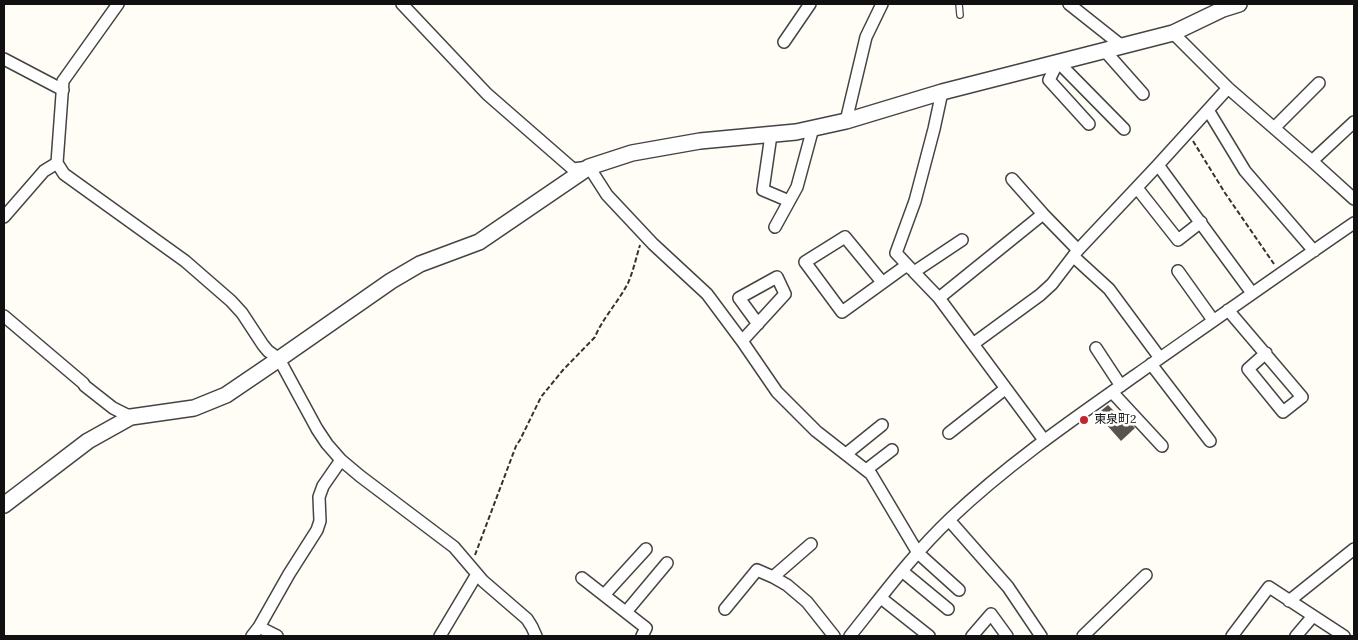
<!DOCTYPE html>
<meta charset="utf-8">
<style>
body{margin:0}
#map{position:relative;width:1358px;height:640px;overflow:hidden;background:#fffdf5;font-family:Lora,serif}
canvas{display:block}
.frame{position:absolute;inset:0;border:5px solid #111;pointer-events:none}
</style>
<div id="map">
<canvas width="1358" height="640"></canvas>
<div class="frame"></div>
</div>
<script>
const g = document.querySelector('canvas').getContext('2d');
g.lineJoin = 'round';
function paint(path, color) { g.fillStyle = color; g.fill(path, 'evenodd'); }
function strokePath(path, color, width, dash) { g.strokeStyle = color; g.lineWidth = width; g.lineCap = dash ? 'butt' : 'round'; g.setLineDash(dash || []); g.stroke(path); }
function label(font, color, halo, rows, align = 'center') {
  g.font = font + ' Lora,"Noto Sans JP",serif'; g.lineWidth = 5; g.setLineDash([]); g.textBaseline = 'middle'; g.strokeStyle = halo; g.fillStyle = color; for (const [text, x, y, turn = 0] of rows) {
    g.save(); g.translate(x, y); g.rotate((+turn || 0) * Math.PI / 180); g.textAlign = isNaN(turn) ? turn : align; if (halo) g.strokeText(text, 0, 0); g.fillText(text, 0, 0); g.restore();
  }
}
paint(new Path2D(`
 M1108 405 1123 420 1126 418 1135 428 1121 441 1097 414Z`), '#5a524d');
const service = new Path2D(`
 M959 4 960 15`);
const minor = new Path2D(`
 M118 4 63 81 57 163 64 174 185 261 231 301 242 313 263 345 268 351 279 359 317 429 327 444 341 460 360 476 454 547 483 581 527 619 532 627 536 636
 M402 4 487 94 573 169 589 167 607 195 653 244 707 294 742 341 777 392 816 431 871 474 918 553 959 590
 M1069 4 1122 46
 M1173 33 1228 88 1312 161 1354 199
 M784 42 810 4
 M1105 51 1143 94
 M4 59 63 90
 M1228 88 1158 165 1252 293
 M1208 110 1245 171 1314 251
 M846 121 866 37 882 4
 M1089 124 1049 80 1058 62 1124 129
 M1274 128 1319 83
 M771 135 763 190 789 201
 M1312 161 1354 122
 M1012 179 1043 214 1078 250 1158 165
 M1137 188 1178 240 1201 222
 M4 217 44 171 57 163
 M775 227 797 187 813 128
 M962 240 914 272 939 298 1043 214
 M1074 257 1109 289 1160 358
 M911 269 896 253 915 201 934 129 942 92
 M1178 271 1213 320
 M882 282 845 237 805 262 842 312 907 265
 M939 298 973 344 1040 295 1052 284 1078 250
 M1228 310 1302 397 1283 412 1248 369 1266 353
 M4 316 83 383 85 386 113 408 131 417
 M742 341 785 294 777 277 739 298 758 324
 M973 344 1044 440
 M1096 348 1121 386
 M1151 364 1210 441
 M1112 392 1162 446
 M949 433 1005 389
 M846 454 882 425
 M866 470 892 450
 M949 520 1008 587 1041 636
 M902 571 948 609
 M773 577 787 585 807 602 834 636
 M582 578 646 628 642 636
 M604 595 646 549
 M881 598 929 636
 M1289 601 1354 549
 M725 609 757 570 773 577 811 544
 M626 612 667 563
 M259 627 277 636
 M252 636 259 627 289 574 317 530 320 521 319 497 323 486 341 460
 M440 636 477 574
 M850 636C882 596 913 554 951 518 1008 464 1072 420 1136 375 1209 324 1281 273 1354 223
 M972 636 991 614 1007 636
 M1083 636 1146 575
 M1232 636 1269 587 1344 636
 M1296 636 1313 616`);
const tertiary = new Path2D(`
 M4 505 88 441 131 417 194 408 226 395 279 359 391 281 420 264 479 242 589 167 632 153 700 141 796 132 846 121 942 92 1173 33 1223 9 1239 4`);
strokePath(service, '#444', 8);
strokePath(minor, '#444', 14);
strokePath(tertiary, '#444', 18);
strokePath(new Path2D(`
 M1193 141 1225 193 1274 264
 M475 555 516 446 520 440 541 397 563 370 595 337C602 319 619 301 628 283 633 272 636 258 640 245`), '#333', 2, [5, 2.5]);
strokePath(service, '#fff', 5.5);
strokePath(minor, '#fff', 11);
strokePath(tertiary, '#fff', 15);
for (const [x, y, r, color] of [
 [1084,420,5,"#c4262e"]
]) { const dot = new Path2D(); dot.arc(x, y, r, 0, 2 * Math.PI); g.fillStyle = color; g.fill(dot); strokePath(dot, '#fff', 2); }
label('12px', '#111', '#fff', [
 ["東泉町2",1094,420]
], 'left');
</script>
